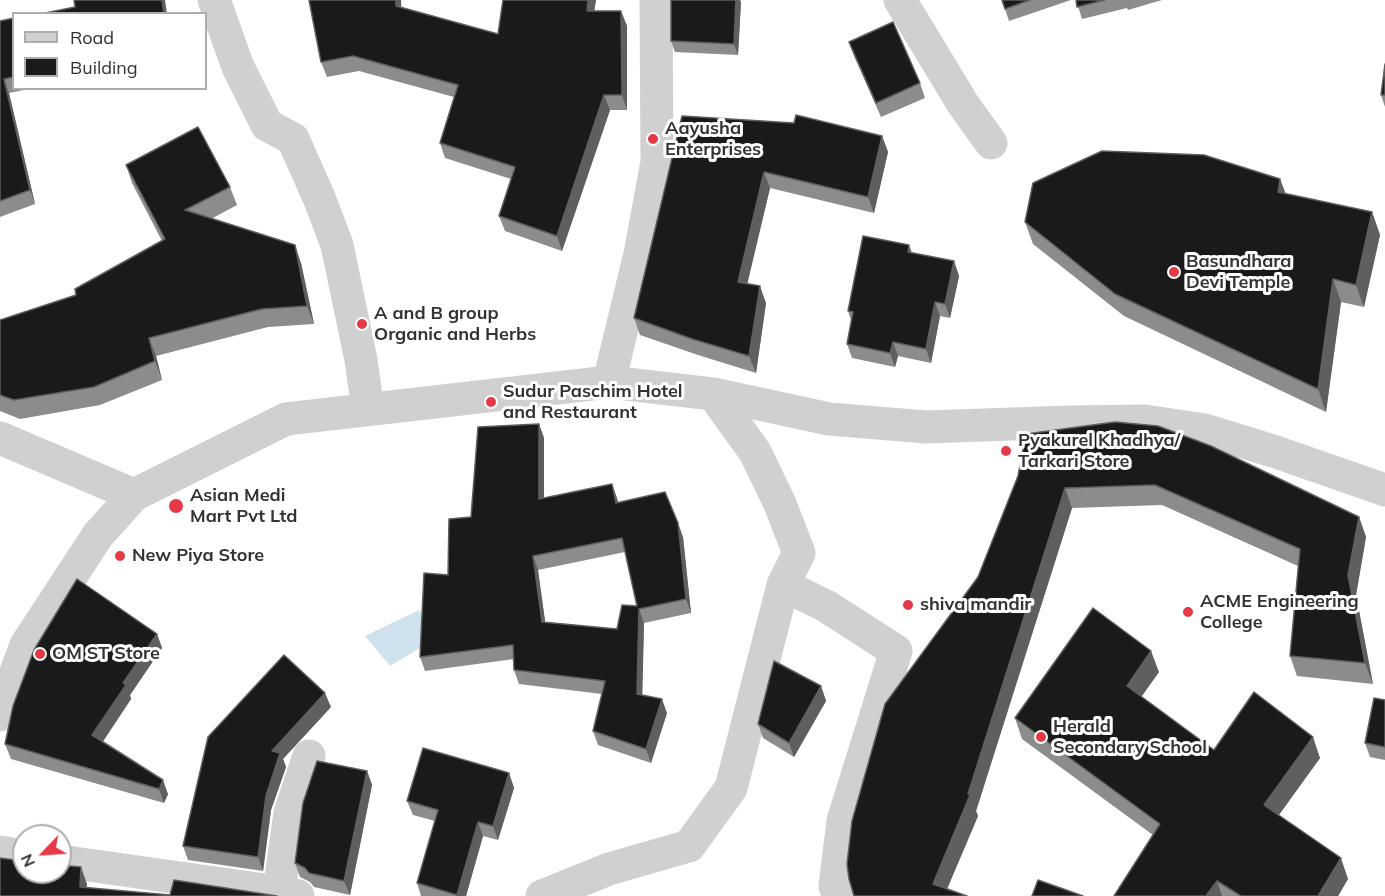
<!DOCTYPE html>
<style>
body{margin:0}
#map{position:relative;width:1385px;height:896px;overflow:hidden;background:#fff;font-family:Mulish,sans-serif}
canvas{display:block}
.legend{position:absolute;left:12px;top:12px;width:195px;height:78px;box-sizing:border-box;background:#fff;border:2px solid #adadad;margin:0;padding:8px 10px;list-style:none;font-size:18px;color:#333}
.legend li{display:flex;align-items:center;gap:12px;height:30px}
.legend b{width:30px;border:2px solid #adadad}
.north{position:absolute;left:12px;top:824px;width:60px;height:60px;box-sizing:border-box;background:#fff;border:2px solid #adadad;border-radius:50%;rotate:245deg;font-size:16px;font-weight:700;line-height:24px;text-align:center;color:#333}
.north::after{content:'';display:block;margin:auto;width:21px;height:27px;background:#e63946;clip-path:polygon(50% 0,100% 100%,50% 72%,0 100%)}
</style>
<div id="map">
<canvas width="1385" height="896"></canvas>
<ul class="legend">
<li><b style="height:8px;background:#d0d0d0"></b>Road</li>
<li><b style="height:16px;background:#1a1a1a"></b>Building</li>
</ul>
<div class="north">N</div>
</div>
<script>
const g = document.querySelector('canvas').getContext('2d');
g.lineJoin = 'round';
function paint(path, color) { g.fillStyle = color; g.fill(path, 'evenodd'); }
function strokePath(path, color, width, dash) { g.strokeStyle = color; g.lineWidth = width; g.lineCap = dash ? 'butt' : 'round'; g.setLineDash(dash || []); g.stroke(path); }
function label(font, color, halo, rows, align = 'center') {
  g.font = font + ' Mulish,sans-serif'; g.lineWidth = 6; g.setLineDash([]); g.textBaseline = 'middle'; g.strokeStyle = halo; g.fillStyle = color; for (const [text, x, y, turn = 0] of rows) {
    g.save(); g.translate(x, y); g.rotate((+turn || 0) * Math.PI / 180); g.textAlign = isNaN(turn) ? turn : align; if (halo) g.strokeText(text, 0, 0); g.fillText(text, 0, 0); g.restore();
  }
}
paint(new Path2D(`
 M419 610 435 639 390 666 365 636Z`), '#cfe2ee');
strokePath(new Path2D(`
 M214 0 238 67 267 125 293 139 320 200 337 245 361 360 368 410
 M900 0 963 104 991 143
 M609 382 713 394 829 419 926 427 1070 422 1145 421 1205 430 1276 452 1385 490
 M0 438 134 495
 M783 585 826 606 896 651 843 821 835 886 838 896
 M0 715 26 645 98 535 134 495 286 419 609 382 640 254 657 162 656 0
 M0 852 24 856
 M60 861 279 892 298 896
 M279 892 290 813 309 756
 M542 896 609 869 689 846 731 788 783 585 799 553 780 504 755 452 713 394`), '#d0d0d0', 33);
paint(new Path2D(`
 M309 0H401V7L498 34 503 0H596L594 11H621L627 26V110H610L562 251 505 231 499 216 511 179 445 158 440 143 454 97 359 71 327 77 321 62Z
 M1002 0H1071L1009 21Z
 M1076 0H1162L1128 10 1127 8 1082 19Z
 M741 2 738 55 675 52 671 41Z
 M14 18V88H34L9 93 35 204 0 217V21Z
 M849 42 920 83 925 98 881 117 854 56Z
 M1385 64V107L1381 95Z
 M682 116 882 136 888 152 874 213 770 188 747 283 766 303 756 373 698 355 640 335 634 318Z
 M126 165 230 187 237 205 211 219 301 263 314 324 268 327 156 356 162 380 100 405 20 419 0 411V319V320L76 295 162 241 132 183Z
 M1280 179 1286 194 1372 212 1380 235 1364 307 1341 302 1326 412 1124 316 1033 244 1025 222Z
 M912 253 954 261 959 276 950 318 940 316 931 363 898 356 895 367 852 358 847 344 851 320 848 311Z
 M539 424 544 438V498L612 484 618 502 683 537 691 613 644 623 642 695 667 713 651 763 598 745 593 731 602 694 519 684 514 670V659L425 671 420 657 448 575 471 517ZM625 552 637 606 617 629 545 622 538 570Z
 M1026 434 1359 517 1366 537 1356 595 1373 684 1297 676 1290 656 1298 566 1162 505 1072 508 976 811 978 816 947 889 854 896 1018 476Z
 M157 634 162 648 130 695 131 699 103 741 168 794 164 803 11 759 5 744Z
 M1159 672 1141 697 1214 750 1320 758 1278 816 1348 879 1338 896H1114L1153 835 1022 739 1015 718Z
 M821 686 826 701 794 757 763 738 758 724Z
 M1385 700V760L1370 757 1365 743Z
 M331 707 283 759 286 767 271 810 263 871 188 860 183 846Z
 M367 771 372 785 350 895 314 887 310 882 300 877 295 863Z
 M509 773 514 788 498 840 483 836 466 896H421L417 883 435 821 413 815 407 801Z`), '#8c8c8c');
paint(new Path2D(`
 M162 0H165L167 14H164Z
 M396 0H401L402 21 396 6Z
 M588 0H596L592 26 587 11Z
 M736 0H740L741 2 738 55 734 44Z
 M621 11 627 26V110L622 95Z
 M4 79 9 93 35 204 30 190Z
 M604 95 610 110 562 251 557 236Z
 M882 136 888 152 874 213 868 197Z
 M764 172 770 188 744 298 738 282Z
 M1280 179 1288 201 1278 192Z
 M1372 212 1380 235 1364 307 1356 285Z
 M295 245 301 263 314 324 307 306Z
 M909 245 914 259 908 252Z
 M954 261 959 276 950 318 945 304Z
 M1333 279 1341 302 1326 412 1318 389Z
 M760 286 766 303 756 373 749 356Z
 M935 302 940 316 931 363 926 349Z
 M149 338 156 356 162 380 155 361Z
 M893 342 898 356 895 367 890 353Z
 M539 424 544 438V513L539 499Z
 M612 484 617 498 621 517 616 503Z
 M1065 488 1072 508 976 811 978 816 944 896 933 884 968 794Z
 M1359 517 1366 537 1356 595 1373 684 1365 663 1348 575Z
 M678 523 683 537 691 613 686 599Z
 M533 556 538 570 547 635 542 622Z
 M639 609 644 623 642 708 637 694Z
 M157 634 162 648 130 695 131 699 98 749 92 735 123 683Z
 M1151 651 1159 672 1134 707 1127 686Z
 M821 686 826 701 794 757 789 743Z
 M325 693 331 707 283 759 286 767 271 810 263 871 258 857 272 751Z
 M662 699 667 713 651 763 646 749Z
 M1313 737 1320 758 1271 826 1264 805Z
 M367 771 372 785 350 895 344 881Z
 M509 773 514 788 498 840 493 826Z
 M163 780 168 794 164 803 159 789Z
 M478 822 483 836 466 896H457Z
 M1341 858 1348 879 1338 896H1318Z
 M81 867 87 884 86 896 80 887Z
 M1217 881 1222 896H1206Z`), '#5f5f5f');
const building = new Path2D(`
 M74 0H162L164 14H40L75 7Z
 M309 0H396V6L498 34 503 0H588L587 11H621L622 95H604L557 236 499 216 515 167 440 143 458 85 353 56 321 62Z
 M671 0H736L734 44 671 41Z
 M1002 0H1030L1005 9Z
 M1076 0H1105L1077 7Z
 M14 18V77L4 79 30 190 0 201V21Z
 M893 22 920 83 876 103 849 42Z
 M1385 64V95H1381Z
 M796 115 882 136 868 197 764 172 738 282 760 286 749 356 692 339 634 318 682 116 794 123Z
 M198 127 230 187 185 210 295 245 307 306 262 309 149 338 155 361 94 387 14 400 0 395V320L76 295 75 289 165 239 126 165Z
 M1102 151 1204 155 1280 179 1278 192 1372 212 1356 285 1333 279 1318 389 1115 294 1025 222 1033 183Z
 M863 236 909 245 908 252 954 261 945 304 935 302 926 349 893 342 890 353 847 344 853 312 848 311Z
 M1115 422 1158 426 1211 446 1359 517 1348 575 1365 663 1290 656 1300 549 1155 485 1065 488 968 794 970 795 933 884 967 896H854L849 879 847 864 852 821 885 704 978 577 1018 476 1026 434Z
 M539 424V499L612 484 616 503 665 492 678 523 686 599 639 609 637 694 662 699 646 749 593 731 605 681 514 670 513 645 420 657 424 573 448 575 449 519 471 517 478 427ZM622 538 637 606 622 605 617 629 542 622 533 556Z
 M77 579 157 634 123 683 126 685 92 735 163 780 159 789 5 744 13 706 34 650Z
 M1093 608 1151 651 1127 686 1214 750 1254 692 1313 737 1264 805 1341 858 1318 896H1241L1217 881 1206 896H1114L1160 824 1015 718Z
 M284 655 325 693 272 751 280 753 266 796 258 857 183 846 208 737Z
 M774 661 821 686 789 743 758 724Z
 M1374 698 1385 700V747L1365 743Z
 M423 748 509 773 493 826 478 822 457 895 417 883 438 810 407 801Z
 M317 761 367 771 344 881 309 873 305 868 295 863 303 803Z
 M0 858 24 861V872H60V865L81 867 80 887 170 895 174 880 277 896H0Z
 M1038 880 1083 896H1032Z`);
paint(building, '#1a1a1a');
strokePath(building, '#5f5f5f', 1.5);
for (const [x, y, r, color] of [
 [653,139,6,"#e63946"],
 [1174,272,6,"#e63946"],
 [362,324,6,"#e63946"],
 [491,402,6,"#e63946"],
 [1006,451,6,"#e63946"],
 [176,506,8,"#e63946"],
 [120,556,6,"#e63946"],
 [908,605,6,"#e63946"],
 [1188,612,6,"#e63946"],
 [40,654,6,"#e63946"],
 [1041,737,6,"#e63946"]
]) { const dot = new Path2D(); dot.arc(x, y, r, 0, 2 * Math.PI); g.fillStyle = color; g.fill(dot); strokePath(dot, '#fff', 2); }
label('bold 18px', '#333', '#fff', [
 ["Aayusha",665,129],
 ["Enterprises",665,150],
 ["Basundhara",1186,262],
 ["Devi Temple",1186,283],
 ["A and B group",374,314],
 ["Organic and Herbs",374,335],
 ["Sudur Paschim Hotel",503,392],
 ["and Restaurant",503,413],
 ["Pyakurel Khadhya/",1018,441],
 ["Tarkari Store",1018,462],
 ["Asian Medi",190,496],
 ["Mart Pvt Ltd",190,517],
 ["New Piya Store",132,556],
 ["ACME Engineering",1200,602],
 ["College",1200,623],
 ["shiva mandir",920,605],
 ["OM ST Store",52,654],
 ["Herald",1053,727],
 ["Secondary School",1053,748]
], 'left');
</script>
